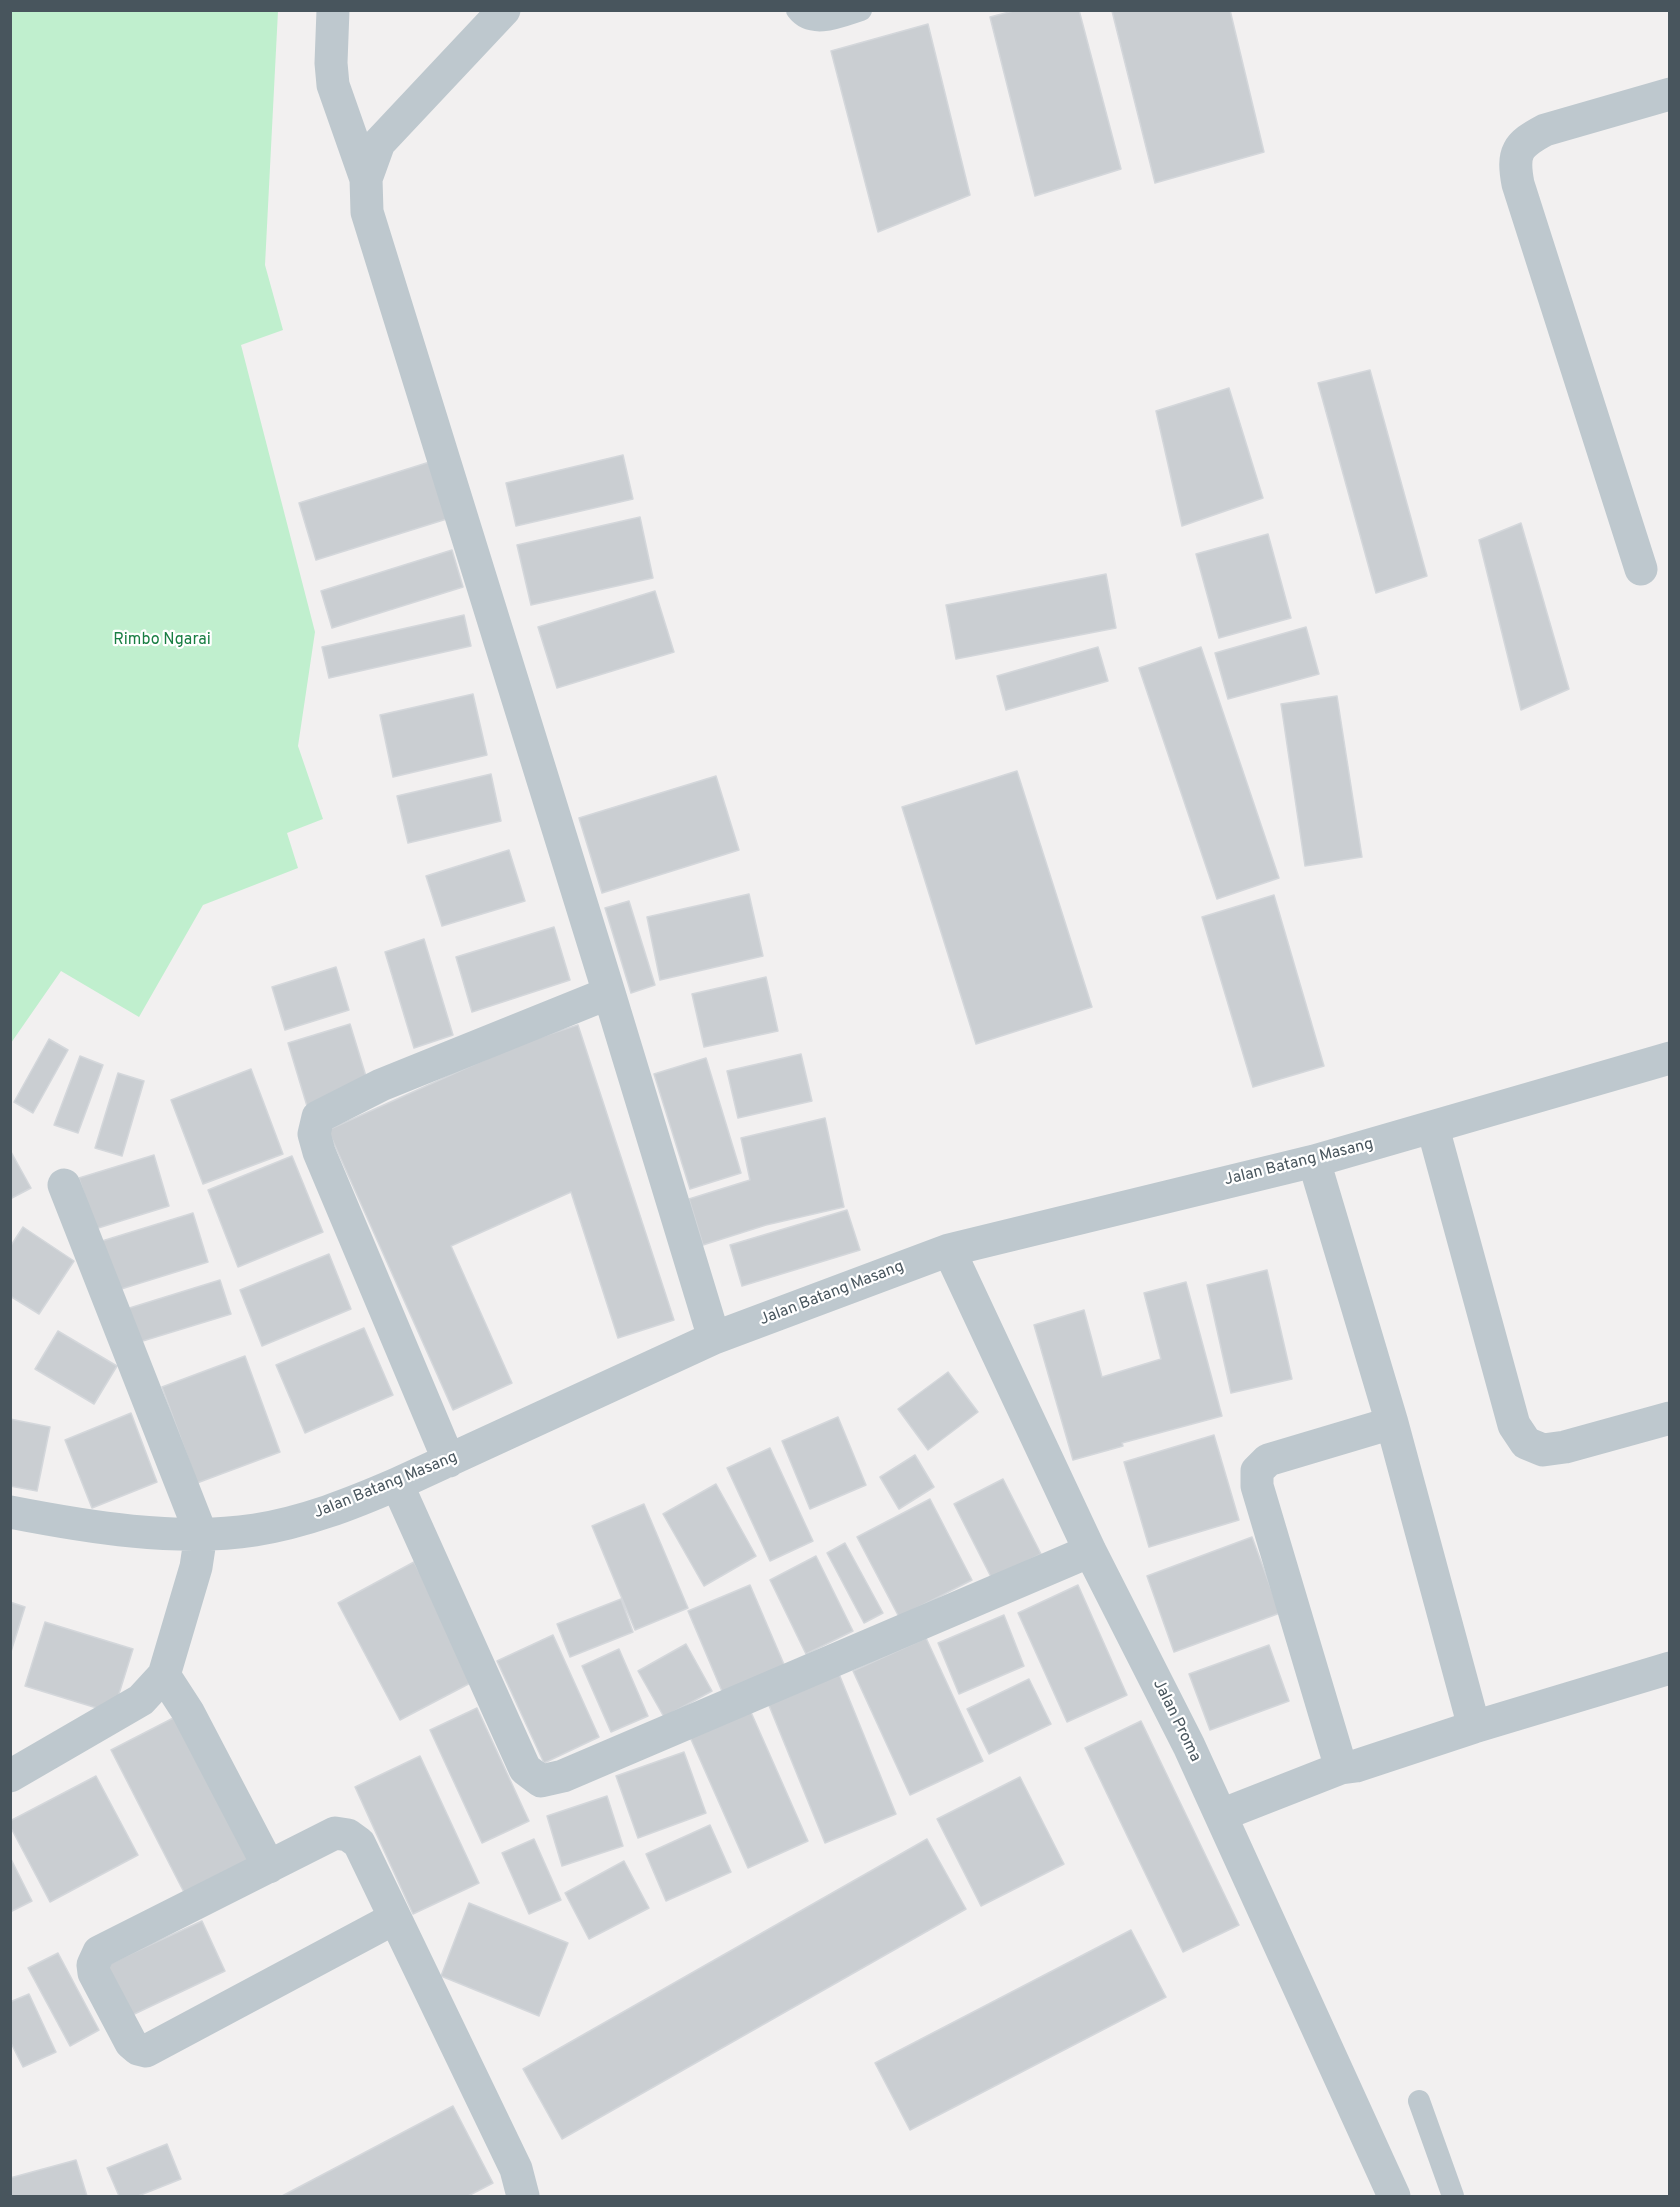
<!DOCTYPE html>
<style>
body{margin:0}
#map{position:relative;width:1680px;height:2207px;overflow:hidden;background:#f2f0f0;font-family:Overpass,sans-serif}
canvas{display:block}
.frame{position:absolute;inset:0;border:12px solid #48555d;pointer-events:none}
</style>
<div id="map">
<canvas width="1680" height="2207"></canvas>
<div class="frame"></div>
</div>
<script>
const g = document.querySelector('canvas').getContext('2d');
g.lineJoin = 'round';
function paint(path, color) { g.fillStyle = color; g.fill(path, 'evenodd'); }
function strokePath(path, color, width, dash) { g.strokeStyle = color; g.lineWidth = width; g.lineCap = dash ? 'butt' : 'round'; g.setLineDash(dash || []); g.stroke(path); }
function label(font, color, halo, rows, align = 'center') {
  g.font = font + ' Overpass,sans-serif'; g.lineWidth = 4.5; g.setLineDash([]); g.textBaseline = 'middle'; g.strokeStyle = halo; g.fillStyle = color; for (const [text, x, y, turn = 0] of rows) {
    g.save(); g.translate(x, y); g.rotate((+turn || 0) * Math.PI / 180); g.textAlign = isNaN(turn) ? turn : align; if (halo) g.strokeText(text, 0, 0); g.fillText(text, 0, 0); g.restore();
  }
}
paint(new Path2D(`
 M11 10 278 11 265 265 283 330 241 345 315 632 298 746 323 819 287 833 298 868 203 905 139 1017 61 971 11 1043Z`), '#c0efce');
const building = new Path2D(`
 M1017 10H1079L1121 169 1035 196 990 17Z
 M1230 10 1264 152 1155 183 1112 11Z
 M928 24 970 195 878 232 831 51Z
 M1370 370 1427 576 1376 593 1318 383Z
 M1229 388 1263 498 1182 526 1156 411Z
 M623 455 633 499 516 526 506 483Z
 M436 460 453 517 316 560 299 503Z
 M640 517 653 578 531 605 517 545Z
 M1521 523 1569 689 1521 710 1479 540Z
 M1268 534 1291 618 1219 638 1196 554Z
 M452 550 463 587 332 628 321 591Z
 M1106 574 1116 628 956 659 946 605Z
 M655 591 674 652 557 688 538 627Z
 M464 615 471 646 329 678 322 647Z
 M1306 627 1319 674 1228 699 1215 653Z
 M1098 647 1108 681 1006 710 997 676Z
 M1201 647 1279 878 1217 899 1139 668Z
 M473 694 487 755 393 777 380 715Z
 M1337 696 1362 857 1305 866 1281 704Z
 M1017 771 1092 1007 976 1044 902 807Z
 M491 774 501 821 408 843 397 796Z
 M716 776 739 850 602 893 579 818Z
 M509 850 525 901 442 926 426 876Z
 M749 894 763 956 660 980 647 917Z
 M1274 895 1324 1066 1253 1087 1202 917Z
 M629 901 655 985 631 993 605 908Z
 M554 927 570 980 472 1012 456 957Z
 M424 939 453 1035 414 1048 385 952Z
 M336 967 349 1010 285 1030 272 987Z
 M766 977 778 1031 704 1047 692 994Z
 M350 1024 369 1086 307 1106 288 1043Z
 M578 1025 674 1320 618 1338 571 1192 451 1246 512 1383 453 1410 328 1130 522 1043Z
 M49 1039 68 1050 33 1113 14 1102Z
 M801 1054 812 1101 738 1118 727 1071Z
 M80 1056 103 1065 78 1133 54 1125Z
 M706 1058 741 1173 690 1189 654 1074Z
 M251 1069 283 1154 203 1184 171 1100Z
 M118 1073 144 1081 122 1156 95 1148Z
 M825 1118 844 1207 766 1225 703 1245 689 1199 750 1180 741 1138Z
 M10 1150 31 1188 10 1199Z
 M154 1155 169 1206 95 1229 79 1178Z
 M292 1156 323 1232 238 1267 208 1190Z
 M847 1210 860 1250 742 1286 730 1245Z
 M193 1213 208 1262 118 1290 102 1241Z
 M23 1227 74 1261 39 1314 10 1296V1247Z
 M329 1254 351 1309 262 1346 240 1290Z
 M1267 1270 1292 1379 1231 1393 1207 1285Z
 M220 1280 231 1314 133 1344 123 1310Z
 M1186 1282 1222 1416 1122 1443 1123 1446 1073 1460 1034 1325 1084 1310 1102 1377 1161 1359 1144 1293Z
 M364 1328 393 1395 305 1433 276 1365Z
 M58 1331 117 1366 94 1404 35 1369Z
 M245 1356 280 1452 197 1483 162 1387Z
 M948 1372 978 1412 928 1450 898 1409Z
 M131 1413 157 1482 92 1508 65 1440Z
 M838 1417 866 1485 810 1509 782 1441Z
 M10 1419 50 1427 37 1491 10 1486Z
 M1214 1435 1239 1520 1149 1547 1124 1462Z
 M770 1448 813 1541 770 1561 727 1468Z
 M915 1455 934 1487 899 1509 880 1477Z
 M1003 1479 1041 1554 992 1579 954 1504Z
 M716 1484 756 1556 704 1586 663 1514Z
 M930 1499 972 1580 899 1617 857 1537Z
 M644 1504 688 1608 635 1630 592 1526Z
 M1252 1537 1280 1613 1174 1652 1147 1576Z
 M845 1543 883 1613 864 1623 827 1553Z
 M816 1556 853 1631 806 1654 770 1580Z
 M414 1562 476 1680 400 1720 338 1603Z
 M750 1585 786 1669 724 1696 688 1611Z
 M1078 1585 1127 1695 1067 1722 1018 1613Z
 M621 1599 633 1632 570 1657 557 1624Z
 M10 1602 25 1607 10 1655Z
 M1004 1615 1024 1666 959 1694 938 1643Z
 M45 1622 133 1649 113 1713 25 1686Z
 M553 1635 599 1737 544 1763 497 1661Z
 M926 1638 983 1761 910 1795 853 1671Z
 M686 1644 712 1691 664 1717 638 1671Z
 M1269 1645 1289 1701 1210 1730 1189 1674Z
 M619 1649 648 1716 611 1732 582 1666Z
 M839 1674 896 1814 825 1843 768 1703Z
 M1029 1679 1051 1724 989 1754 967 1709Z
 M477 1708 529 1821 482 1843 430 1730Z
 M750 1710 808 1841 748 1868 690 1737Z
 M183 1713 262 1867 190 1904 111 1750Z
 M1141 1721 1239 1925 1183 1952 1085 1748Z
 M684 1752 706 1813 638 1838 616 1776Z
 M420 1756 479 1883 413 1914 355 1787Z
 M96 1776 138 1855 50 1902 10 1826V1821Z
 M1020 1777 1064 1864 981 1906 937 1819Z
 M607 1796 623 1846 562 1866 547 1816Z
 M710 1825 731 1872 666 1901 646 1854Z
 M534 1839 561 1900 529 1914 502 1853Z
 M927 1839 966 1909 562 2139 523 2069Z
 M10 1857 32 1901 10 1912Z
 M624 1861 649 1908 589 1939 565 1893Z
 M469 1903 568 1943 539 2016 441 1976Z
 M202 1921 225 1971 126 2018 102 1967Z
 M1131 1930 1166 1997 910 2130 875 2063Z
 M58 1953 99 2030 70 2046 28 1968Z
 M29 1994 56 2052 23 2067 10 2041V2002Z
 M453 2106 493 2183 468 2196H282Z
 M167 2144 181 2179 138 2196H119L107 2168Z
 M76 2160 87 2196H10V2178Z`);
paint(building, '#caced2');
strokePath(building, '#d4d7db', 1.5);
strokePath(new Path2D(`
 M797 10C812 30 842 16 861 10
 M1419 2101 1453 2196`), '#bec8ce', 22);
strokePath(new Path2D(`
 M333 10 331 63 333 85 366 179
 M504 10 379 143 366 179 367 212 609 993 714 1338
 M1641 569 1518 184C1512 152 1517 145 1545 130L1670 94
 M1433 1128 1514 1425 1526 1443 1543 1450 1565 1447 1670 1418
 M1314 1161 1392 1423 1474 1727
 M949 1250 1090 1551 1189 1746 1394 2196
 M1392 1423 1268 1460 1257 1471V1486L1341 1768 1356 1766 1474 1727 1670 1668
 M449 1461 319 1152 314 1134 318 1117 381 1085 609 993
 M397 1484 525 1769 541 1781 563 1776 1090 1551
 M10 1512C87 1527 177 1542 255 1530 305 1522 351 1504 397 1484L714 1338 949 1250 1314 1161 1670 1058
 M164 1675 188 1712 269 1867
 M10 1776 141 1700 164 1675 196 1567 201 1534 64 1185
 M1221 1815 1341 1768
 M395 1918 146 2051 138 2049 131 2043 94 1973 93 1965 99 1952 335 1833 348 1835 359 1843 516 2169 523 2196`), '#bec8ce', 33);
label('16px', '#197e43', '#fff', [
 ["Rimbo Ngarai",162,641]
]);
label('16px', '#48555d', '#fff', [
 ["Jalan Batang Masang",1299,1163,-14],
 ["Jalan Batang Masang",832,1294,-21],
 ["Jalan Batang Masang",386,1486,-22],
 ["Jalan Proma",1176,1721,64]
]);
</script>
